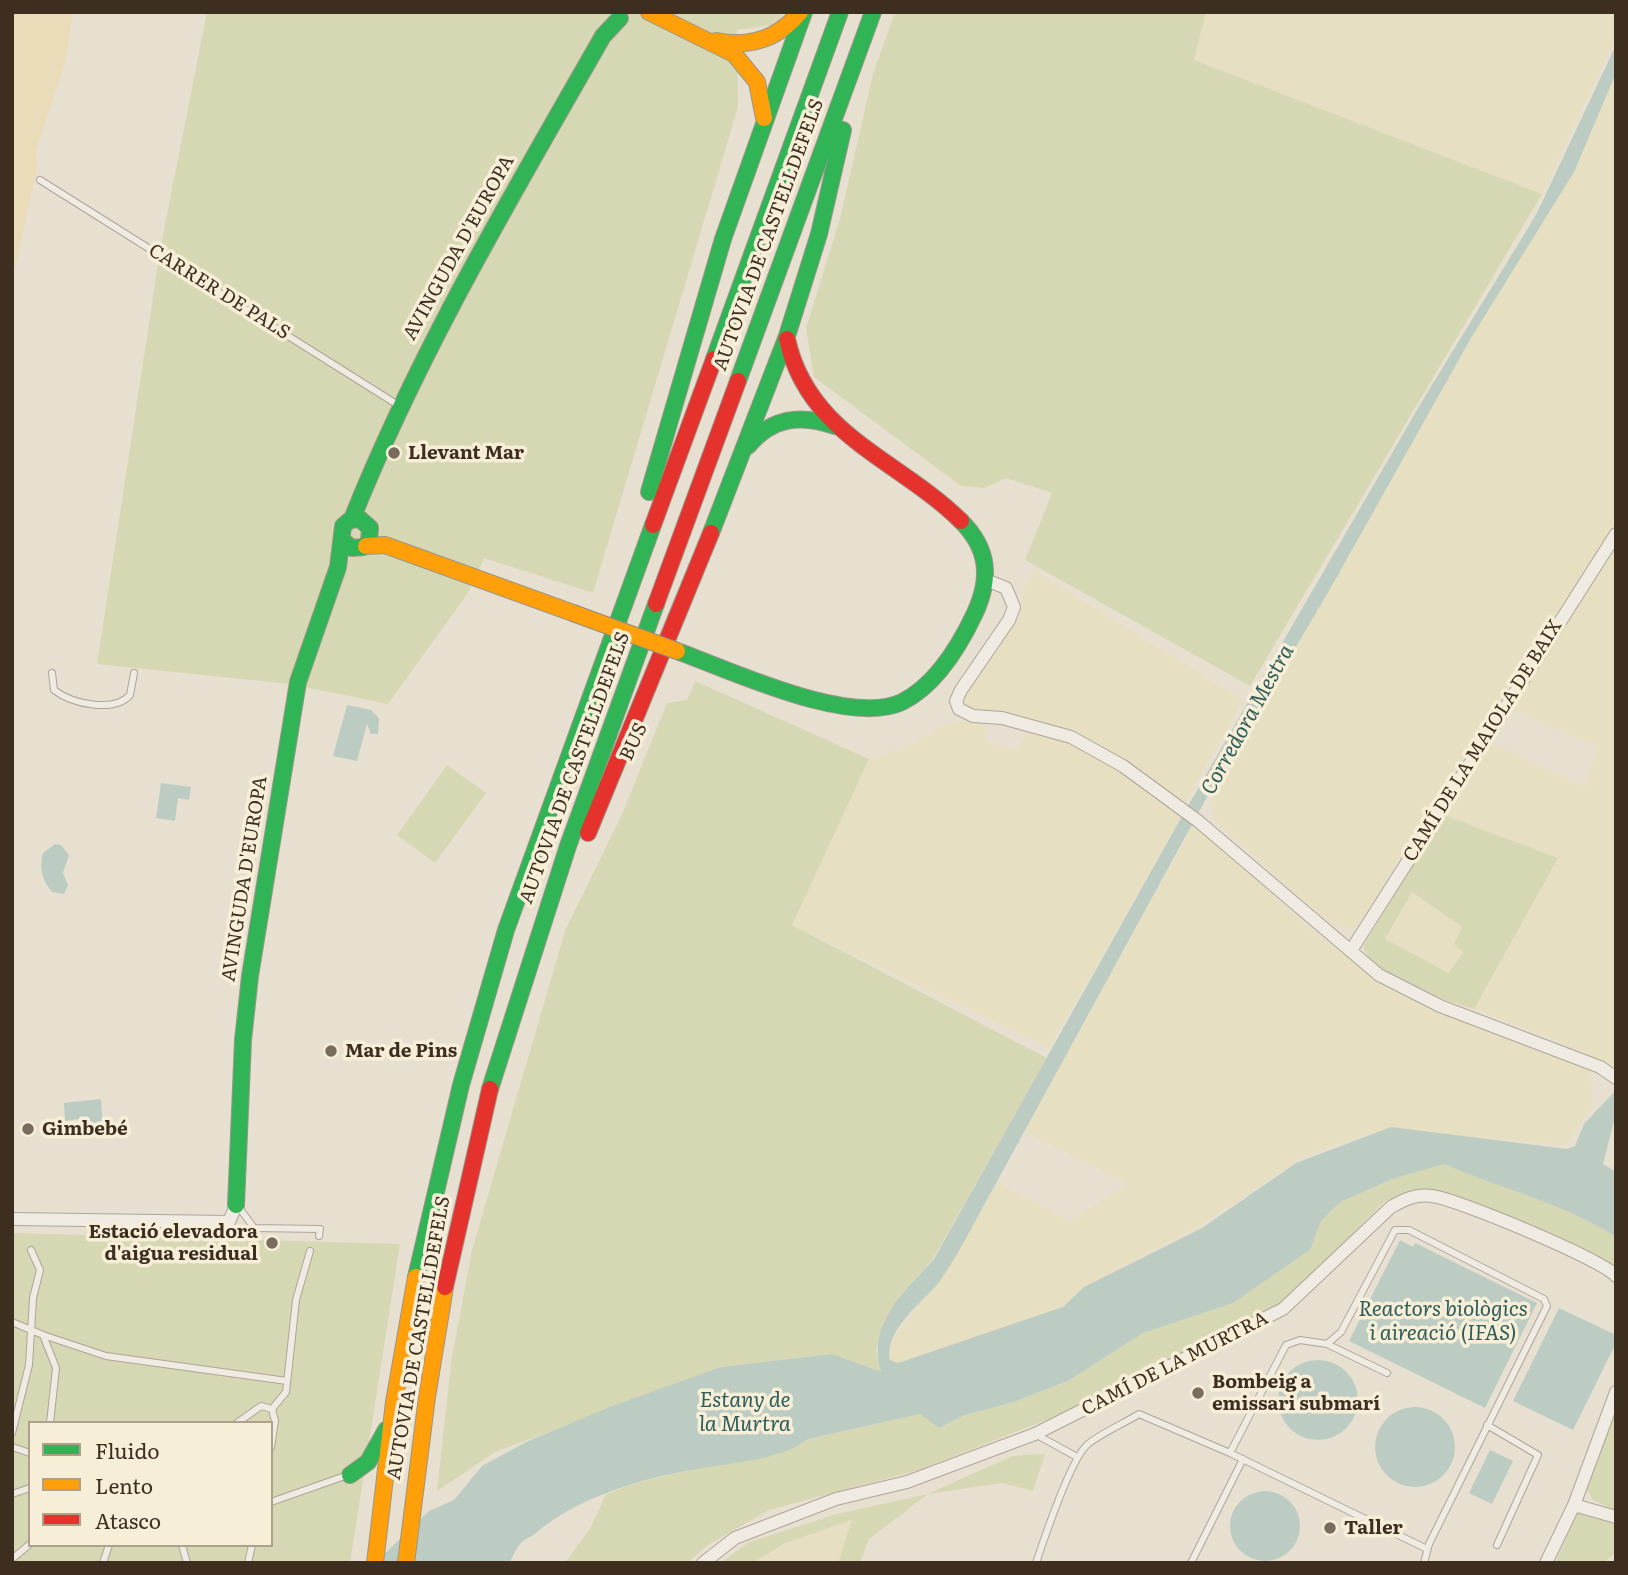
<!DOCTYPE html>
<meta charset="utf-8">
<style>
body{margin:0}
#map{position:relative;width:1628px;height:1575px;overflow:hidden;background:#e7e0d1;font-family:Literata,serif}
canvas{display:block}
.frame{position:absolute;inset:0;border:14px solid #3d2e20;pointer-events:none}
.legend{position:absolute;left:28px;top:1421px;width:245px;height:126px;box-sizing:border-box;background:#f7eed8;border:2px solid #ada18e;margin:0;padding:9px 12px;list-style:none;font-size:21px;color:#3d2e20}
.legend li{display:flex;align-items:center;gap:14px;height:35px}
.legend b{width:35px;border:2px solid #ada18e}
</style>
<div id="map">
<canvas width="1628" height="1575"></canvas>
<div class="frame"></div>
<ul class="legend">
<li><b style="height:9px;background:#30b455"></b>Fluido</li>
<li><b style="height:9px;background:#ff9f0a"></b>Lento</li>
<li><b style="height:9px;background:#e5322d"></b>Atasco</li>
</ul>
</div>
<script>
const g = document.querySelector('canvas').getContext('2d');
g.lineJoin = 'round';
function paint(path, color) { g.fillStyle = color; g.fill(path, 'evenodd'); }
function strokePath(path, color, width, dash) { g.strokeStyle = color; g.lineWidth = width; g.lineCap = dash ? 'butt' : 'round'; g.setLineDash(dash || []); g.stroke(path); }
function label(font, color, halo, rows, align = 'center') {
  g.font = font + ' Literata,serif'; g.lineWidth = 7; g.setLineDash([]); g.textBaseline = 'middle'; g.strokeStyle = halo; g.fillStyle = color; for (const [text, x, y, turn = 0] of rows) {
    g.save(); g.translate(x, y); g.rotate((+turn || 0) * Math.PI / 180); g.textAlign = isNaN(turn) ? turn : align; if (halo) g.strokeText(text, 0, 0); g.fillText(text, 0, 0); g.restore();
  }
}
paint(new Path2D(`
 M1206 12H1616V37L1542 194 1194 60Z
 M1616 76V525L1443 787 1357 927 1344 929 1327 922 1215 821 1212 803 1217 786 1599 112Z
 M1616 546V1068L1558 1041 1474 1009 1558 859 1443 815 1487 742 1585 786 1598 747 1508 708Z
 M1034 570 1243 700 1186 801 1068 731 961 705 976 676 1019 618 1024 588Z
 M968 720 988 726 986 741 1015 751 1028 731 1066 740 1106 761 1181 818 1049 1048 792 925 788 906 869 759 908 746 945 724Z
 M1192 827 1204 832 1302 922 1368 974 1438 1013 1496 1031 1590 1067 1593 1106 1566 1145 1447 1136 1391 1127 1321 1150 1296 1161 1200 1226 1084 1287 1063 1307 898 1363 890 1360 888 1351 896 1334 949 1267 998 1182 1069 1221 1128 1184 1023 1131Z
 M1412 892 1462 928 1463 951 1449 973 1385 939Z
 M853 1520 838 1563H753L785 1543Z`), '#e6dfc2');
paint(new Path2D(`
 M207 12H784L778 24 737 30 738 107 593 593 484 558 468 593 388 704 290 684 97 664 161 245Z
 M895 12H1206L1194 60 1542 194 1250 686 1025 560 1052 493 1006 478 984 488 961 486 814 377 806 328 840 219 873 74Z
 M695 681 869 759 792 925 1047 1058 933 1259 903 1292 884 1320 876 1350 881 1373 831 1354 721 1367 495 1452 437 1491 451 1363 472 1250 565 931 623 812 667 703 687 700Z
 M447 765 486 793 435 863 397 835Z
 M1443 815 1558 858 1474 1009 1445 1000 1373 966 1363 947ZM1412 892 1462 927 1454 944 1463 952 1449 973 1385 939Z
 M1444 1164C1501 1189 1563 1203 1616 1237V1266L1443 1195 1416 1190 1385 1201 1283 1304 1056 1416 919 1470 769 1510 708 1545 687 1563H565L591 1527 606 1494 643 1481 800 1445 808 1439 920 1414 940 1428 965 1415 1014 1402 1068 1381 1143 1333 1233 1303 1310 1250 1321 1221 1340 1202 1393 1179Z
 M12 1233 400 1244 350 1563H12ZM30 1423H271V1545H30Z
 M1616 1406V1511L1593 1500 1586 1487Z
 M1045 1454 1033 1491 1002 1483 928 1494 869 1539 860 1563H838L852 1520 785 1543 753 1563H721L747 1543 837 1514 928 1494 1012 1456Z
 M1578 1512 1616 1524V1552L1604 1563H1555Z`), '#d6d7b3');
paint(new Path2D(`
 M12 12H73L66 60 36 151 37 169 12 282Z`), '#eadcb9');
paint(new Path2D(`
 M1616 45V73L1574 172 1471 338 1330 589 1207 797 965 1240C956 1256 947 1272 935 1287 918 1306 884 1332 890 1360L898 1363 1063 1307 1084 1287 1202 1228 1296 1163 1391 1127 1567 1149 1575 1146 1584 1124 1616 1090V1113L1603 1164 1616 1172V1237C1563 1203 1501 1189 1444 1164L1393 1179 1340 1202 1321 1221 1310 1250 1233 1303 1143 1333 1068 1381 1014 1402 965 1415 939 1428 920 1414 808 1439C783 1458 747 1461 716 1466 654 1475 586 1492 537 1532 532 1537 524 1539 520 1544 515 1550 513 1557 509 1563H375L429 1511 454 1500 482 1466 528 1441 615 1405 721 1367 832 1354 881 1372C867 1323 903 1293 934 1259L1181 818 1421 403 1536 215Z
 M347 705 371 710 379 718 378 734H371L367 724 357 761 333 756Z
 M161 783 191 787 189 800 178 798 175 821 156 818Z
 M55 844 61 845 69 855 63 873 68 885 64 894 52 892C42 880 39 868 43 853Z
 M101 1099 103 1125 87 1127 86 1118 65 1121 64 1103Z
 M1400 1240 1413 1247 1415 1243 1537 1303 1485 1408 1349 1341Z
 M1559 1308 1616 1335V1343L1573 1430 1513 1401Z
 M1278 1400a40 40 0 1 1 80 0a40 40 0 1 1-80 0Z
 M1375 1447a40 40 0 1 1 80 0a40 40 0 1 1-80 0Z
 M1490 1450 1513 1461 1492 1504 1469 1493Z
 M1230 1526a35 35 0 1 1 70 0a35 35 0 1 1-70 0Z`), '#bcccc2');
const lane = new Path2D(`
 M40 180 398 405
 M52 673 54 690C72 704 114 713 130 695L134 673
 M238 1206 254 1228 320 1229 319 1236
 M12 1322 43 1335 56 1368 50 1423
 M43 1335 106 1356 287 1381
 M1327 1344 1387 1373
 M272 1409 286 1392 296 1300 310 1251
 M237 1423 261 1406 272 1409
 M1487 1425 1538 1455 1497 1545
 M12 1433 29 1365 33 1298 40 1270 31 1250
 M1037 1435 1077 1457
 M12 1447 30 1453
 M271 1447 275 1421 272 1409
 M1230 1453 1427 1549
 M12 1494 30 1488
 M271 1502 345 1476
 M182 1545 187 1563
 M12 1559 30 1544
 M103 1563 109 1545
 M248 1563 252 1545
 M1036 1563C1044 1539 1071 1458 1088 1444 1103 1432 1123 1424 1139 1414L1230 1453 1286 1345 1300 1340 1327 1344 1341 1332 1395 1230H1409L1544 1299 1547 1306 1429 1544 1424 1563
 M1191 1563 1243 1459`);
const street = new Path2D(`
 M986 580 1006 588 1014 607 1009 620 961 690 956 701 959 709 973 716 1002 718 1071 737 1123 766 1198 821 1379 975 1440 1006 1600 1067 1616 1078
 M1352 949 1616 534
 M12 1219 229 1222 236 1205
 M1616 1392 1574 1505 1616 1517
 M703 1563 735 1538 836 1499 907 1482 1035 1434 1283 1309 1391 1207C1405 1199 1416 1194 1432 1196 1457 1199 1601 1259 1616 1276
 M1546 1563 1574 1505`);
const fast = new Path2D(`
 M714 359 840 12
 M738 381 873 12
 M748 446C772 417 801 414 835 426
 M649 492 723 239 804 12
 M352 519C420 349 513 194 603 36L620 18
 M711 533 787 336 819 234 843 130
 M677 651C730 670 850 727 902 702 936 685 959 647 975 613 991 578 989 549 961 521
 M490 1089 568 846 656 604
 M236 1205 243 1040 250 976 298 682 338 567 343 526 350 520 360 519 370 528 369 542 363 547 352 548 343 541
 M416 1277 461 1085 506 930 653 525
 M350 1475 368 1462 386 1430`);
const slow = new Path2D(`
 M649 12 734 54 757 82 764 118
 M716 41C750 48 778 39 800 12
 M366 546 385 545 573 613
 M375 1563 394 1402 416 1277
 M406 1563 427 1397 445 1287`);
const jam = new Path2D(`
 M787 339C808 435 898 459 961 521
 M653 525 714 359
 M656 604 738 381
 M588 833 711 533
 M445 1287 490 1089`);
strokePath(lane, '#ada599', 8);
strokePath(street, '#ada599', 14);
strokePath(fast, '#9c958a', 18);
strokePath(slow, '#9c958a', 18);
strokePath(jam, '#9c958a', 18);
strokePath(lane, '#efebe3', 6);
strokePath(street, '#efebe3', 12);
strokePath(fast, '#30b455', 16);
strokePath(slow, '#ff9f0a', 16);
strokePath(jam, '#e5322d', 16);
const slowBridge = new Path2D(`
 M573 613 677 651`);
strokePath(slowBridge, '#928b80', 18, []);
strokePath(slowBridge, '#ff9f0a', 16);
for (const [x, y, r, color] of [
 [394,453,7,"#786c5e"],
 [331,1051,7,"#786c5e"],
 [28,1129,7,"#786c5e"],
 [272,1243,7,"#786c5e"],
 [1198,1393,7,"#786c5e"],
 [1330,1528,7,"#786c5e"]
]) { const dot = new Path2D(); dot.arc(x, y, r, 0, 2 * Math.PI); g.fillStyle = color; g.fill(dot); strokePath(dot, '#f7eed8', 2.5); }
label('19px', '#3d2e20', '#f7eed8', [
 ["AUTOVIA DE CASTELLDEFELS",769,235,-70],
 ["AVINGUDA D'EUROPA",459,248,-61],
 ["CARRER DE PALS",219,292,32],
 ["CAMÍ DE LA MAIOLA DE BAIX",1483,741,-58],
 ["BUS",634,742,-65],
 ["AUTOVIA DE CASTELLDEFELS",575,768,-70],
 ["AVINGUDA D'EUROPA",245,879,-81],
 ["AUTOVIA DE CASTELLDEFELS",419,1338,-80],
 ["CAMÍ DE LA MURTRA",1175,1364,-27]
]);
label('bold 19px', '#3d2e20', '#f7eed8', [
 ["Llevant Mar",408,453],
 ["Mar de Pins",345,1051],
 ["Gimbebé",42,1129],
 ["Estació elevadora",258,1232,"right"],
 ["d'aigua residual",258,1254,"right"],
 ["Bombeig a",1212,1382],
 ["emissari submarí",1212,1404],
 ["Taller",1344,1528]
], 'left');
label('italic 21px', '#2f5d5a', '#f7eed8', [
 ["Corredora Mestra",1248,720,-61],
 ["Reactors biològics",1443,1310],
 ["i aireació (IFAS)",1443,1334],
 ["Estany de",745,1401],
 ["la Murtra",745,1425]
]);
</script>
